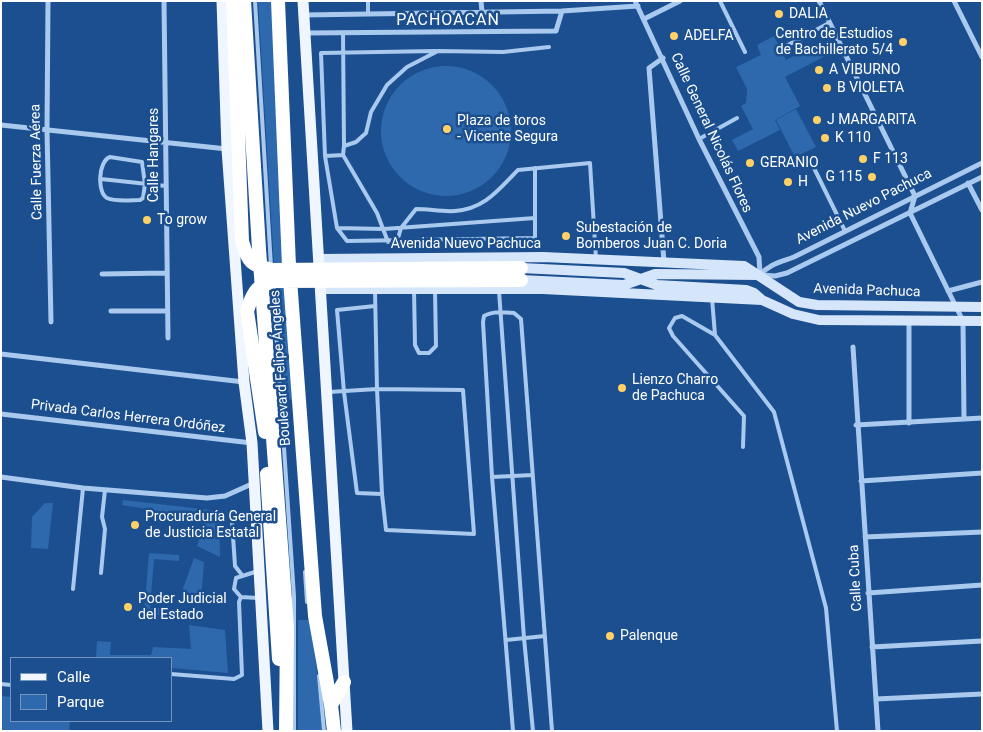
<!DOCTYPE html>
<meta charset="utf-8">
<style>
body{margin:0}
#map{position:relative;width:983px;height:732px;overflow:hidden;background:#1b4f8f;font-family:Roboto,sans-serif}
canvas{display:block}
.frame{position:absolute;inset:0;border:2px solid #fff;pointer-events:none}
.legend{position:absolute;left:10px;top:657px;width:162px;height:65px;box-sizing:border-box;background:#1b4f8f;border:1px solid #7695bc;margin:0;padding:6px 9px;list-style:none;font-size:15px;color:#fff}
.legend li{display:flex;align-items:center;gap:10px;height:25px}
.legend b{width:25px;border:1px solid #7695bc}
</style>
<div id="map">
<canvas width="983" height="732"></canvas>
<div class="frame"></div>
<ul class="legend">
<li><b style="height:6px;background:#f0f6ff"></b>Calle</li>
<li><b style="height:14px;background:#2e69ad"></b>Parque</li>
</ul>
</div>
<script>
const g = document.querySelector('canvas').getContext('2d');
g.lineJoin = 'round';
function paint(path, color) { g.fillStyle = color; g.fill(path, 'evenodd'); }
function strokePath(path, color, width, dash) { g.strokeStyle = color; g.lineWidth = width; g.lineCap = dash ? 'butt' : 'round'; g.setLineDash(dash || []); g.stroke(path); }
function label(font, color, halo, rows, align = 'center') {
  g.font = font + ' Roboto,sans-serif'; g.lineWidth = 5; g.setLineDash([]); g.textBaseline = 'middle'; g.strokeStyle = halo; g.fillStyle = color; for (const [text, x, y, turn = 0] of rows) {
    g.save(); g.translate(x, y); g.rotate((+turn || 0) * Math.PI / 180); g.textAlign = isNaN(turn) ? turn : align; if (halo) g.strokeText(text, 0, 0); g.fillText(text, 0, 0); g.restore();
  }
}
paint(new Path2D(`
 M258 1H271L293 400 286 399 276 298Z
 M774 36 786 60 822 41 829 54 785 77 800 106 775 120 780 130 738 151 732 140 753 129 741 106 746 103 747 89 736 67 761 55 757 45Z
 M381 131a65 65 0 1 1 130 0a65 65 0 1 1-130 0Z
 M796 109 816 147 795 157 776 120Z
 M123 500 219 511 220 557 197 546 205 524 146 516 147 509 122 505Z
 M45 503H53L48 549 31 548 32 517Z
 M149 553 179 555V561L154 559 150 608 193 611 192 618 144 614Z
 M194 558 204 562 201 601 181 594Z
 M298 620H309L316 665 322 731H298Z
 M189 625 225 630 228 673 171 668V658H96L97 641 111 642 110 655H151L153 647 191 649Z
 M1 696 11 697V721H70L69 731H1Z`), '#2e69ad');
strokePath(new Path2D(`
 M255 1 271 266
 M368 1V13
 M720 1 745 52
 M343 33 344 146
 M786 46 829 23
 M699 139 737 118
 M343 155 325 156 321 53 436 51
 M325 156 337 228 347 241 535 238V168
 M110 157 142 162 145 184 143 198 140 200C131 200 116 202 107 198 97 193 98 161 110 157Z
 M811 162 845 231
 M101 179 166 186
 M337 228 384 229 535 218
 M388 242 377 213 343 155 344 146 356 142 366 133 371 112 387 85 407 67 438 51 503 52 549 47
 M397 242 401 228 416 209C429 209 442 212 455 211 485 209 499 189 518 170L590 163 596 259
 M273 285 294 596V731
 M414 289 415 345 419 353H429L436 346 435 291
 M499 291 524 638 533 731
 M712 298 715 335 774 412 826 608 837 731
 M375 306 337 310 344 392 357 493 382 494 386 530 474 534 463 390 377 389 375 291
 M715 335 682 316 675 318 669 328 673 336 744 416 743 447
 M329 392 377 389 382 494
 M492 477 533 475
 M232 521 235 566 242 575
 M305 572 307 602
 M101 573 105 529 102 517 105 490
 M73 589 83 488
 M258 598 241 597 234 589 236 578 258 571
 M506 640 545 636
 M171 674 234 679 242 675 239 602 241 597
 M319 676 324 731
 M1 684 11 685
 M513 731 492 477 483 322 484 316C493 311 504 312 514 313L521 319 552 731`), '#a9c9ee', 4);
strokePath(new Path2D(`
 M48 1 47 130 51 322
 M164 1 168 338
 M481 1 482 12
 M635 1 699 139 759 257 760 275
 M819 1 915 196 910 213
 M954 1 982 57
 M304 15 562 11 638 6
 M644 19 680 1
 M305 33 556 31 562 11
 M663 58 649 68 664 262
 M1 125 227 149
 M968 183 982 210
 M910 213 963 321 964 419
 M102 274 166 273
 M760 275C769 264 781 262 794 257L982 163
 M763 275 775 276 787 273 982 177
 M948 291 982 282
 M111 311H167
 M909 322V423
 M853 347 878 731
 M1 354 244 382
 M1 414 252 443
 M856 425 982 418
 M1 477 83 488 207 498 225 496 254 483
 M861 481 982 473
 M865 537 982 532
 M868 593 982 585
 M872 647 982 641
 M876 699 982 694`), '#a9c9ee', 5);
strokePath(new Path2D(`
 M319 259 543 257 744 266 799 302 817 305 982 307
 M521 268 624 273 657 285 746 290 754 293 762 300 793 314 819 320 982 321
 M521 280 624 285 655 274 759 275
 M320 289H543L762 300`), '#d6e6fa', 10);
strokePath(new Path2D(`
 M222 1 227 149 244 382 252 443 268 731
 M303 1 347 731`), '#f0f6ff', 11);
strokePath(new Path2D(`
 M233 1 242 241C248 263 251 265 273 270L521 268
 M244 1 259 249 287 627 286 731
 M278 1 289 266 315 616 331 705 334 731
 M265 432 247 311C253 291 258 283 279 281L521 280
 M267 474 279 659
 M331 705 344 682`), '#fff', 14);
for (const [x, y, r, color] of [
 [779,14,5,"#ffd166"],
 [674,36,5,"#ffd166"],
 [903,42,5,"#ffd166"],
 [819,70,5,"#ffd166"],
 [827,88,5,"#ffd166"],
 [817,120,5,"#ffd166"],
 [447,129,5,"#ffd166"],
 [825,138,5,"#ffd166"],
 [863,159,5,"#ffd166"],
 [750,163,5,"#ffd166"],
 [872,177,5,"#ffd166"],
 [788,182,5,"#ffd166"],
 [147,220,5,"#ffd166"],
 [566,236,5,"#ffd166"],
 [622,388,5,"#ffd166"],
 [135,525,5,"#ffd166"],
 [128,607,5,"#ffd166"],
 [610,636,5,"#ffd166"]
]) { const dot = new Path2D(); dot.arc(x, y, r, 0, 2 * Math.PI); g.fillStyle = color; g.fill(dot); strokePath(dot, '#1b4f8f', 2); }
label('14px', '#fff', '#1b4f8f', [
 ["DALIA",789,14],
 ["Centro de Estudios",893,34,"right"],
 ["de Bachillerato 5/4",893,50,"right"],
 ["ADELFA",684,36],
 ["A VIBURNO",829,70],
 ["B VIOLETA",837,88],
 ["J MARGARITA",827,120],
 ["Plaza de toros",457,121],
 ["- Vicente Segura",457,137],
 ["K 110",835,138],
 ["F 113",873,159],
 ["GERANIO",760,163],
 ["G 115",862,177,"right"],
 ["H",798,182],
 ["To grow",157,220],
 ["Subestación de",576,228],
 ["Bomberos Juan C. Doria",576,244],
 ["Lienzo Charro",632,380],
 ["de Pachuca",632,396],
 ["Procuraduría General",145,517],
 ["de Justicia Estatal",145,533],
 ["Poder Judicial",138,599],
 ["del Estado",138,615],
 ["Palenque",620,636]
], 'left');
label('14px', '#fff', '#1b4f8f', [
 ["Calle General Nicolás Flores",711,133,65],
 ["Calle Hangares",154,155,-90],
 ["Calle Fuerza Aérea",37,162,-91],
 ["Avenida Nuevo Pachuca",864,207,-27],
 ["Avenida Nuevo Pachuca",466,244],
 ["Avenida Pachuca",867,291,2],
 ["Boulevard Felipe Ángeles",281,368,-94],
 ["Privada Carlos Herrera Ordóñez",128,417,7],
 ["Calle Cuba",856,578,-93]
]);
g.letterSpacing = '1px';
label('16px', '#fff', '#1b4f8f', [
 ["PACHOACAN",448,21]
]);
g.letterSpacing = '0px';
</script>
